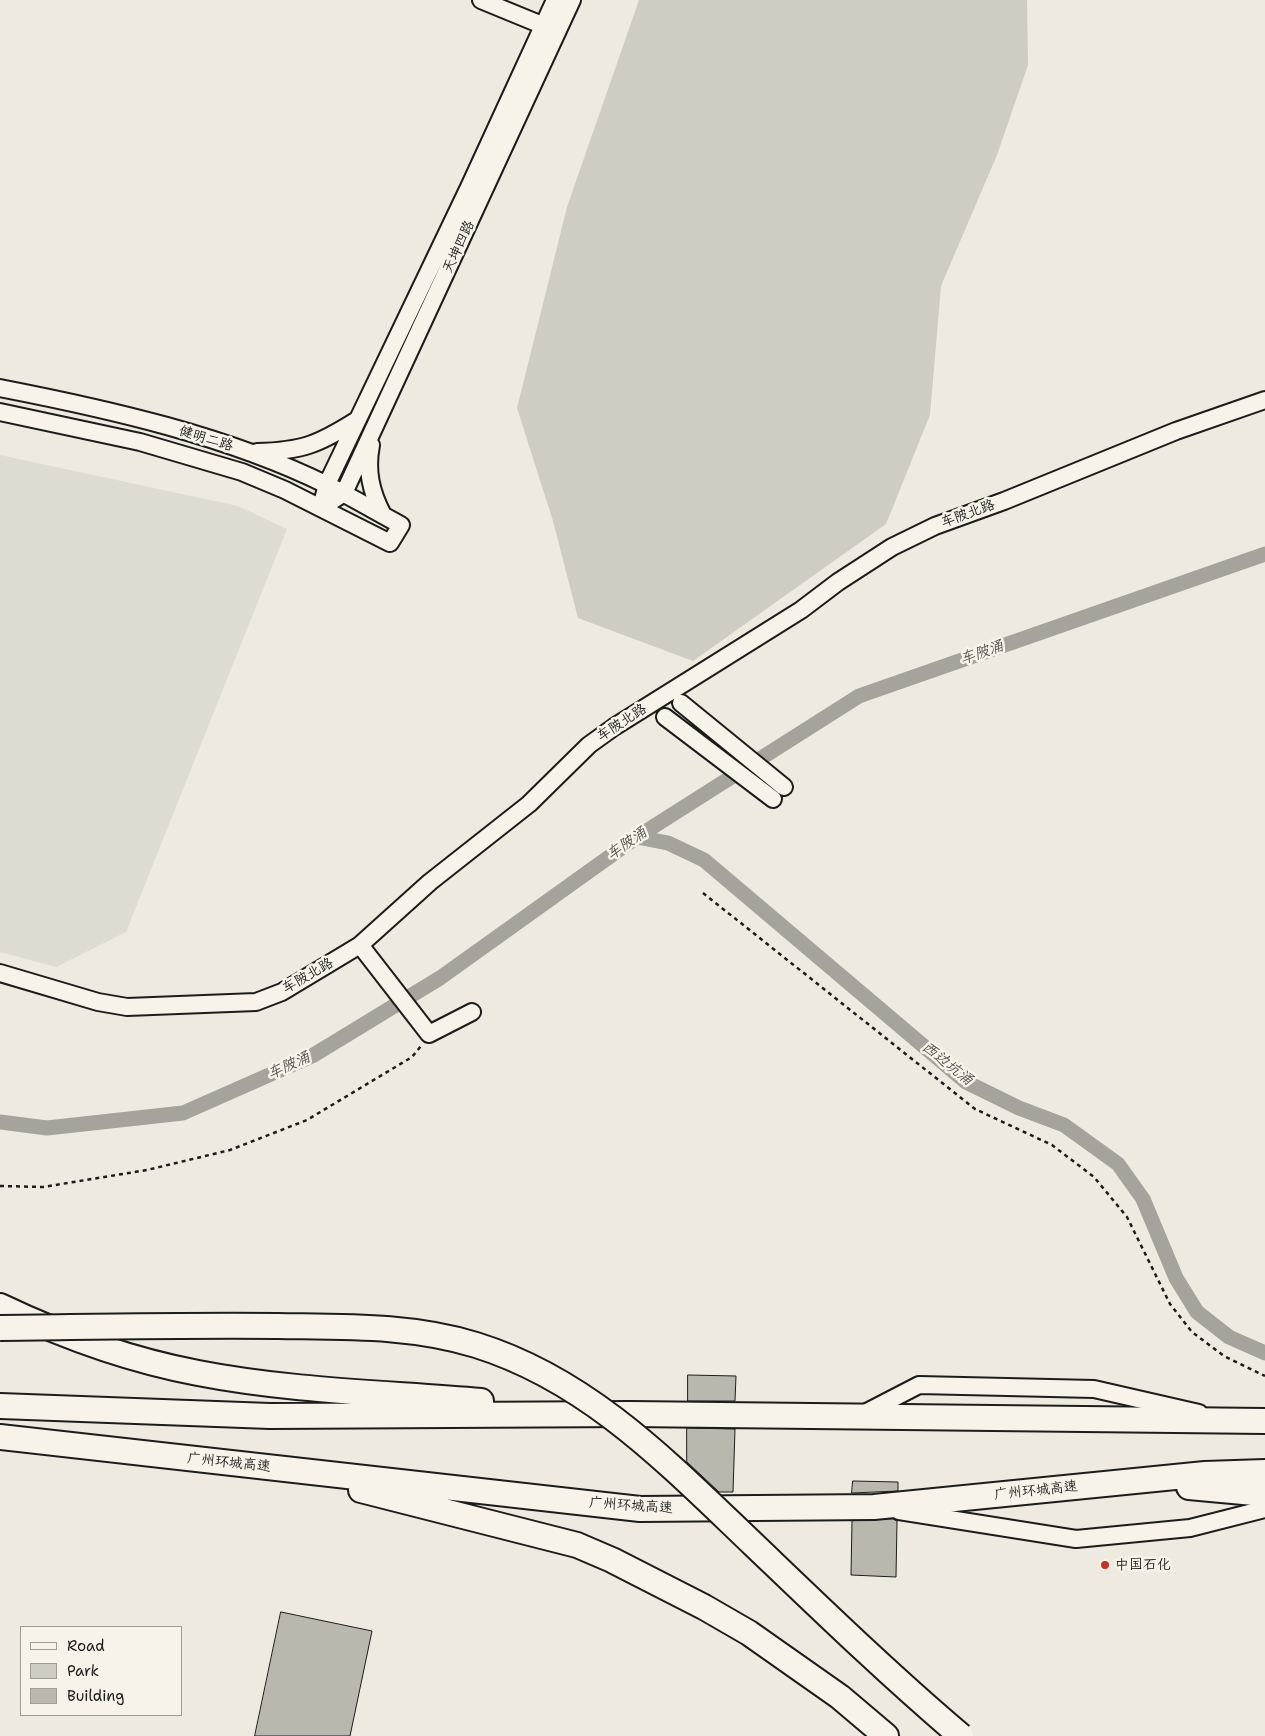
<!DOCTYPE html>
<meta charset="utf-8">
<style>
body{margin:0}
#map{position:relative;width:1265px;height:1736px;overflow:hidden;background:#eeeae0;font-family:"Shantell Sans",sans-serif}
canvas{display:block}
.legend{position:absolute;left:20px;top:1626px;width:162px;height:90px;box-sizing:border-box;background:#f7f3e8;border:1px solid #9f9d96;margin:0;padding:6px 9px;list-style:none;font-size:15px;color:#1c1c1c}
.legend li{display:flex;align-items:center;gap:10px;height:25px}
.legend b{width:25px;border:1px solid #9f9d96}
</style>
<div id="map">
<canvas width="1265" height="1736"></canvas>
<ul class="legend">
<li><b style="height:6px;background:#f7f3e8"></b>Road</li>
<li><b style="height:14px;background:#cfccc3"></b>Park</li>
<li><b style="height:14px;background:#bab7af"></b>Building</li>
</ul>
</div>
<script>
const g = document.querySelector('canvas').getContext('2d');
g.lineJoin = 'round';
function paint(path, color) { g.fillStyle = color; g.fill(path, 'evenodd'); }
function strokePath(path, color, width, dash) { g.strokeStyle = color; g.lineWidth = width; g.lineCap = dash ? 'butt' : 'round'; g.setLineDash(dash || []); g.stroke(path); }
function label(font, color, halo, rows, align = 'center') {
  g.font = font + ' "Shantell Sans","LXGW WenKai TC",sans-serif'; g.lineWidth = 5; g.setLineDash([]); g.textBaseline = 'middle'; g.strokeStyle = halo; g.fillStyle = color; for (const [text, x, y, turn = 0] of rows) {
    g.save(); g.translate(x, y); g.rotate((+turn || 0) * Math.PI / 180); g.textAlign = isNaN(turn) ? turn : align; if (halo) g.strokeText(text, 0, 0); g.fillText(text, 0, 0); g.restore();
  }
}
paint(new Path2D(`
 M0 455 238 506 287 529 126 932 56 967 0 952Z`), '#dedbd1');
paint(new Path2D(`
 M639 0H1027L1028 65 997 155 941 286 930 415 886 524 693 661 578 618 553 521 517 408 567 207Z`), '#cfccc3');
strokePath(new Path2D(`
 M637 837 668 843 704 860 966 1082 1019 1108 1064 1125 1118 1164 1143 1199 1176 1278 1197 1312 1229 1337 1265 1353
 M0 1122 47 1128 183 1113 312 1056 440 978 637 837 859 696 1265 554`), '#a6a39d', 15);
const building = new Path2D(`
 M688 1375 736 1376 735 1401H688Z
 M687 1428 735 1429 733 1492H719L687 1462Z
 M853 1481 898 1482V1491L852 1493Z
 M893 1519 897 1521 896 1577 851 1575 852 1521Z
 M281 1612 372 1631 350 1736H255Z`);
paint(building, '#bab7af');
strokePath(building, '#1c1c1c', 1);
const minor = new Path2D(`
 M481 0 554 30
 M555 0 470 185 327 484 321 508 344 493 572 0
 M0 388C108 409 228 436 327 485 352 497 376 512 401 525L390 543 285 490 242 472 140 442 0 412
 M371 445C366 471 371 492 383 515
 M257 452C303 451 319 444 357 420
 M681 703 784 787
 M665 717 773 799
 M360 945 429 1034 472 1012
 M0 973 98 1002 127 1007 256 1002 282 992 360 945 430 882 529 804 589 745 614 727 801 610 838 582 892 547 935 526 1004 501 1176 431 1265 400
 M861 1415 919 1385 1094 1389 1199 1413
 M899 1511 1076 1539 1190 1528 1265 1509`);
const highway = new Path2D(`
 M0 1306C63 1336 129 1360 198 1373 290 1391 387 1393 481 1401
 M0 1406 270 1416 630 1414 1265 1421
 M0 1437 640 1509 874 1507 1205 1474 1265 1472
 M1189 1487 1265 1494
 M361 1490 577 1545 612 1560 704 1607 749 1633 840 1697 886 1736`);
strokePath(minor, '#1c1c1c', 20);
strokePath(highway, '#1c1c1c', 28);
strokePath(new Path2D(`
 M703 893 975 1109 1052 1145 1094 1177 1127 1217 1170 1304 1192 1332 1224 1356 1265 1376
 M0 1186 43 1187 147 1170 230 1150 307 1120 412 1057 421 1046`), '#1c1c1c', 2.5, [4, 4]);
strokePath(minor, '#f7f3e8', 16);
strokePath(highway, '#f7f3e8', 24);
const highwayBridge = new Path2D(`
 M0 1328C93 1327 185 1325 278 1326 344 1327 412 1325 476 1345 589 1380 670 1465 753 1544 821 1609 889 1675 961 1736`);
strokePath(highwayBridge, '#1c1c1c', 28, []);
strokePath(highwayBridge, '#f7f3e8', 24);
for (const [x, y, r, color] of [
 [1105,1565,5,"#c8321e"]
]) { const dot = new Path2D(); dot.arc(x, y, r, 0, 2 * Math.PI); g.fillStyle = color; g.fill(dot); strokePath(dot, '#f7f3e8', 2); }
label('14px', '#1c1c1c', '#f7f3e8', [
 ["天坤四路",459,247,-65],
 ["健明二路",206,439,17],
 ["车陂北路",968,514,-20],
 ["车陂北路",622,723,-33],
 ["车陂北路",308,976,-30],
 ["广州环城高速",229,1463,6],
 ["广州环城高速",1036,1491,-6],
 ["广州环城高速",631,1506,4]
]);
label('14px', '#1c1c1c', '#f7f3e8', [
 ["中国石化",1115,1565]
], 'left');
label('italic 15px', '#535250', '#f7f3e8', [
 ["车陂涌",982,653,-19],
 ["车陂涌",627,844,-35],
 ["西边坑涌",947,1064,38],
 ["车陂涌",289,1066,-25]
]);
</script>
